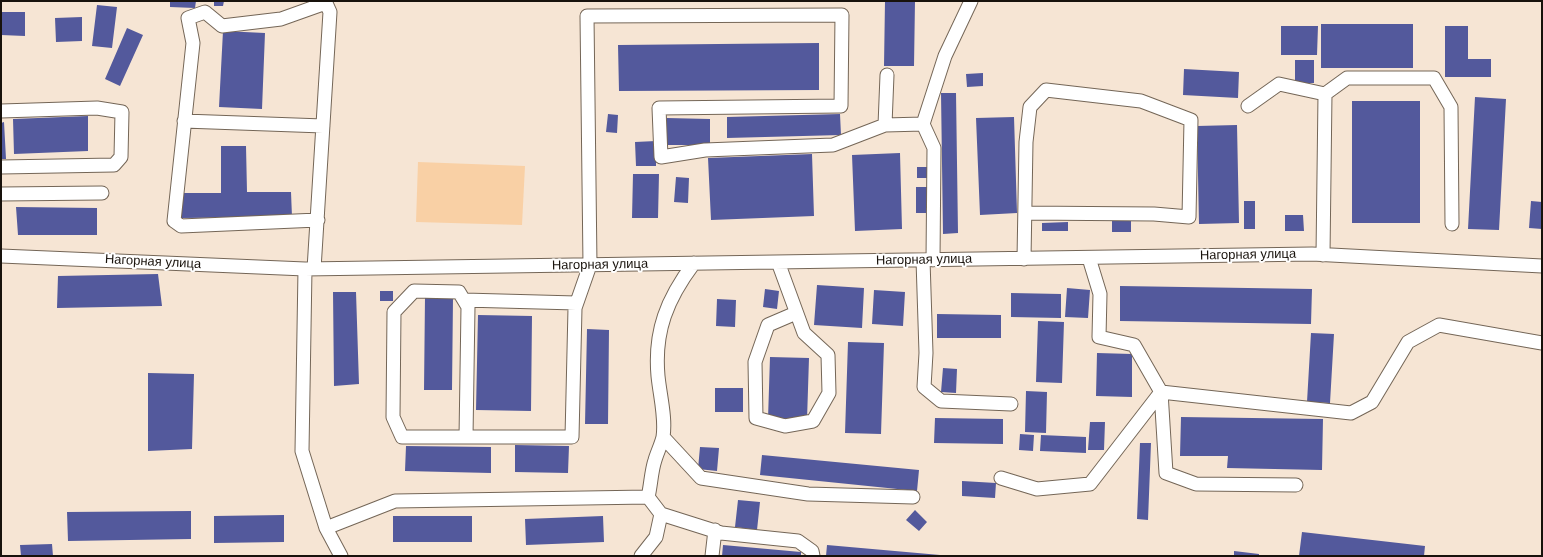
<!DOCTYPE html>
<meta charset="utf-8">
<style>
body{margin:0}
#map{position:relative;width:1543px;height:557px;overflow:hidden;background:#f6e5d4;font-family:Helvetica,sans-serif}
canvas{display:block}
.frame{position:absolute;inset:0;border:2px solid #18120c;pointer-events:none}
</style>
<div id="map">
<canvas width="1543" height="557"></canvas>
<div class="frame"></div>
</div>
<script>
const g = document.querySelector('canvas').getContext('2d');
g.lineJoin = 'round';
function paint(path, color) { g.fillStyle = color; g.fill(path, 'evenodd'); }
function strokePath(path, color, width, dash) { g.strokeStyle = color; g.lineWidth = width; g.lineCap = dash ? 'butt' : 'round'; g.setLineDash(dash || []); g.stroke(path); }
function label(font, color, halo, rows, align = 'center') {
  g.font = font + ' Helvetica,sans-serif'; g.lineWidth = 4; g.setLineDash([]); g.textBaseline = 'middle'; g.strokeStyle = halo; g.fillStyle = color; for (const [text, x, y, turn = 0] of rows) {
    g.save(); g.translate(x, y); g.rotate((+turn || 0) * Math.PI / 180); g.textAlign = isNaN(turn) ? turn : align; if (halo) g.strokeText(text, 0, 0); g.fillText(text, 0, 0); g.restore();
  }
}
paint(new Path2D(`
 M418 162 525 166 522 225 416 222Z`), '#f9d0a5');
paint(new Path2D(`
 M170 1H196L195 8 170 7Z
 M214 1H224L223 6H214Z
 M885 1H915L914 66H884Z
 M97 5 117 7 112 48 92 46Z
 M1 12H25V36L1 35Z
 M82 17V41L56 42 55 18Z
 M1321 24H1413V68H1321Z
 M1281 26H1318L1317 55H1281Z
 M1445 26H1468V59H1491V77H1445Z
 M127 28 143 35 120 86 105 79Z
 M223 31 265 33 262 109 219 107Z
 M819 43V90L619 91 618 45Z
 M1295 60H1314V83H1295Z
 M1184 69 1239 72 1238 98 1183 95Z
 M983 73V86L967 87 966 74Z
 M941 93H956L958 233 943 234Z
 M1475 97 1506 99 1499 230 1468 229Z
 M1352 101H1420V223H1352Z
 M608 114 618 115 617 133 606 132Z
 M840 114 841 135 727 138V117Z
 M88 116V151L14 154 13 119Z
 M1014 117 1017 213 980 215 976 118Z
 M667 118 710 119V145H667Z
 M4 122 6 159H1V123Z
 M1237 125 1239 223 1199 224 1197 126Z
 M656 141V166H636L635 142Z
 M221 146H246L247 192H291L292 217 181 218V193H221Z
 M900 153 902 229 855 231 852 155Z
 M812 154 814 216 711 220 708 158Z
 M917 167H932V178H917Z
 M633 174H659L658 218H632Z
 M676 177 689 178 688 203 674 202Z
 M916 187H931V213H916Z
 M1244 201H1255V229H1244Z
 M1531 201 1542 202V229L1529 228Z
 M16 207 97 208V235H18Z
 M1285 215H1303L1304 231H1285Z
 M1112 220H1131V232H1112Z
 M1068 222V231H1042V223Z
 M158 274 162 306 57 308 58 276Z
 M817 285 864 288 862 328 814 325Z
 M1120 286 1312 289 1311 324 1120 321Z
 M1067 288 1090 290 1088 318 1065 317Z
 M765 289 779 291 777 309 763 307Z
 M874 290 905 292 903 326 872 324Z
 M380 291H393V301H380Z
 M333 292H356L359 384 334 386Z
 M1011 293 1061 294V318L1011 317Z
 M425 297 453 298 452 390H424Z
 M717 299 736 300 735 327 716 326Z
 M937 314 1001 315V338H937Z
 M478 315 532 316 531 411 476 410Z
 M1038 321 1064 322 1062 383 1036 382Z
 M587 329 609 330 608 424H585Z
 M1311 333 1334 334 1330 403 1307 402Z
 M848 342 884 343 881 434 845 433Z
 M1097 353 1132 354V397L1096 396Z
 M770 357 809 358 807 420 768 419Z
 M943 368 957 369 956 393 941 392Z
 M148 373 194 374 192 449 148 451Z
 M715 388H743V412H715Z
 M1026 391 1047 392 1046 433 1025 432Z
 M1181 417 1323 419 1322 470 1227 468 1228 456H1180Z
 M935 418 1003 419V444L934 443Z
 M1090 422H1105L1104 450H1088Z
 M1020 434 1034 435 1033 451 1019 450Z
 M1041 435 1086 437V453L1040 451Z
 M1140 443H1151L1148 520 1137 519Z
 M515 445 569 446 568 473 515 472Z
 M406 446 491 447V473L405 471Z
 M700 447 719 448 717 471 698 469Z
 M762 455 919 470 917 491 760 475Z
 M962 481 996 483 995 498 962 496Z
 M738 500 760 502 757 530 735 527Z
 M915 510 927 522 919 531 906 520Z
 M191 511V539L68 541 67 512Z
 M284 515V542L214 543V516Z
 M393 516H472V542H393Z
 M603 516 604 542 526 545 525 519Z
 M1302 532 1425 546 1424 556H1299Z
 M52 544 53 556H21L20 545Z
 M723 545 801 552V556H722Z
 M827 545 940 555V556H826Z
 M1234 551 1259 554V556H1234Z`), '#53599c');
const minor = new Path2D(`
 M1248 106 1279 84 1325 94
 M1 111 97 108 122 112 121 157 114 165 1 167
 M184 121 323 126
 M923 124 945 56 971 1
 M885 125 923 124 934 148 933 260
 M1 194 102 193
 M318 220 181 226 174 221 193 43 188 18 205 12 222 26 281 19 326 3
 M1323 255 1325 94 1347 78H1434L1451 107 1452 224
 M1 256 305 269 1312 254 1542 266
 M1089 258 1100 294 1099 337 1134 345 1161 392 1351 413 1372 402 1408 342 1439 325 1542 343
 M1024 259 1026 142 1030 107 1046 90 1141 101 1191 120 1189 217 1154 214 1025 213
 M923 260 926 353 924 387 941 401 1011 404
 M778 262 804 333 828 355 829 393 813 421 785 426 756 418 755 362 768 325 796 313
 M305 269 302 451 326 528 341 556
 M314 269 330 12 325 1
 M464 300 576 303
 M466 437 468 307 459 292 414 291 394 312 393 417 402 437H572L575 308 590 265 587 16 842 15 841 106 659 108 661 157 705 150 833 145 885 125 887 75
 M663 437 701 478 808 494 913 497
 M1001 478 1037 489 1090 484 1161 392 1166 473 1196 484 1296 485
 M661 514 721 533 798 541 812 551 813 556
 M326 528 395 501 648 497
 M641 556 656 537 661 514 648 497C651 485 651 472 655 460 657 453 661 445 663 437 666 418 660 396 658 376 654 331 667 299 694 263
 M712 556 715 530`);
strokePath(minor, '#746657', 15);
strokePath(minor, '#fff', 13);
label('13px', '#18120c', '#fff', [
 ["Нагорная улица",1248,255,-1],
 ["Нагорная улица",924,260,-1],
 ["Нагорная улица",153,262,3],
 ["Нагорная улица",600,265,-1]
]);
</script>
